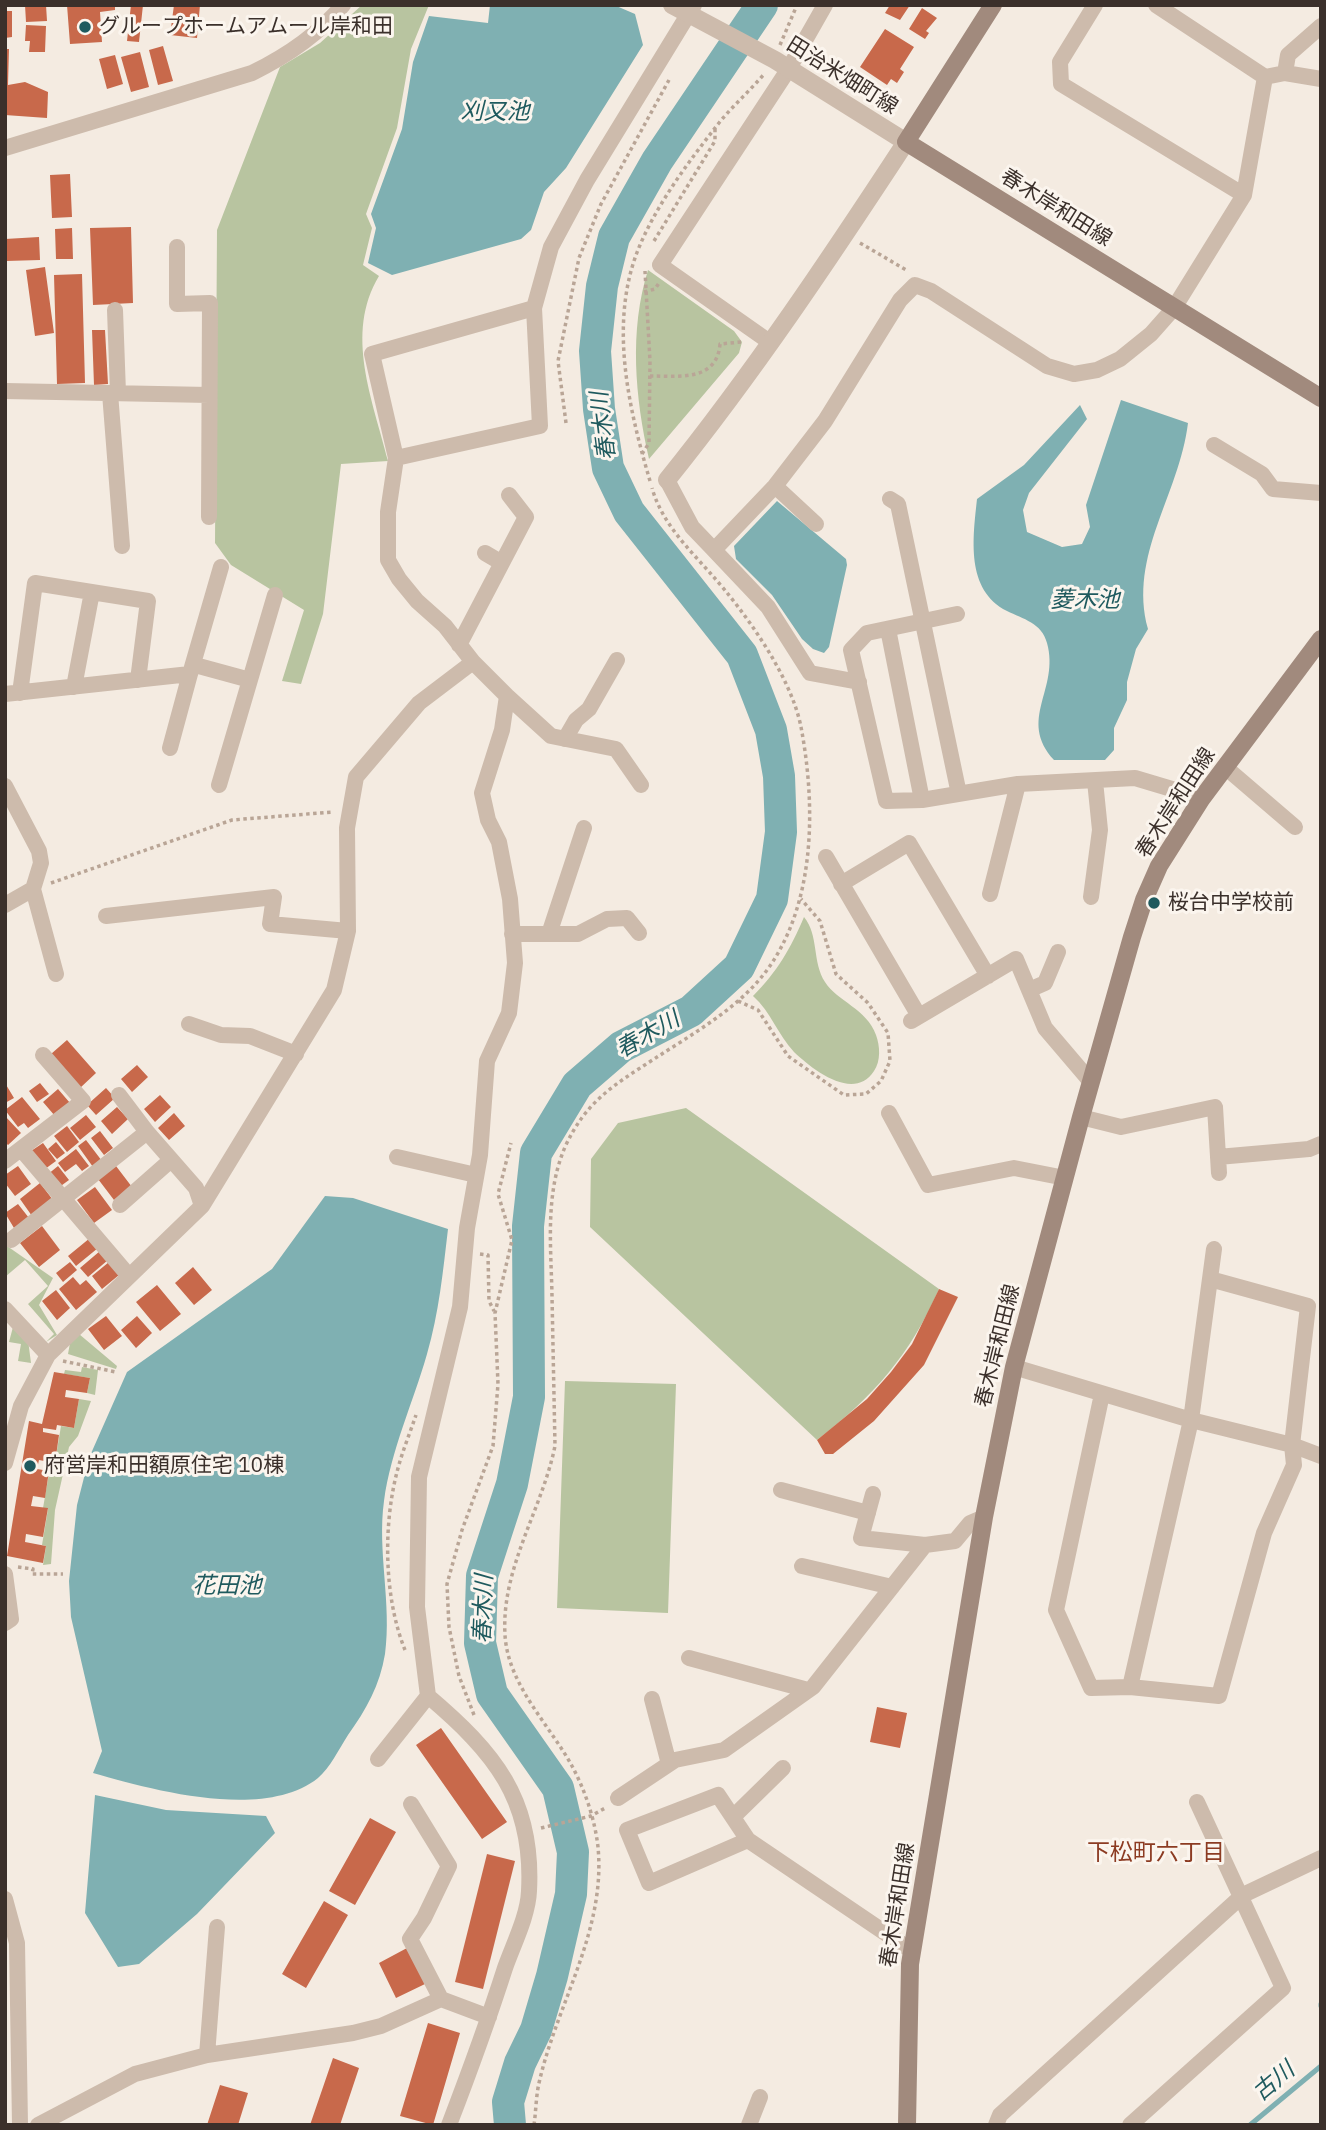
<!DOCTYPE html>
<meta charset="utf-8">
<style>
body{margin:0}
#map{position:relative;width:1326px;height:2130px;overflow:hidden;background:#f4ebe1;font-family:"IBM Plex Sans",sans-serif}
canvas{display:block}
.frame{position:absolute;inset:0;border:7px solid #3b302b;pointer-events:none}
</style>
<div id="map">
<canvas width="1326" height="2130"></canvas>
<div class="frame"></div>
</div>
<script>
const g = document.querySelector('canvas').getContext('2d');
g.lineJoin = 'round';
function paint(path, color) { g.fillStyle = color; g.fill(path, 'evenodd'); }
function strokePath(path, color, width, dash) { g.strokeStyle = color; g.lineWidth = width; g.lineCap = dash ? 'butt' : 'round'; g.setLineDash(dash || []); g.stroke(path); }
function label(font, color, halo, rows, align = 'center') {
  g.font = font + ' "IBM Plex Sans","Noto Sans JP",sans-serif'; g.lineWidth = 6; g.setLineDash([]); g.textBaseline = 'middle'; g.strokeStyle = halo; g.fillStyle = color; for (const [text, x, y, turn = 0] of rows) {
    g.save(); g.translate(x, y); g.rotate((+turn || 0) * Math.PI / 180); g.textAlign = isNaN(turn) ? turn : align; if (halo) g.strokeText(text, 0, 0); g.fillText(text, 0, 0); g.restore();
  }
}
paint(new Path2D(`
 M362 5H429L411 49 397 128 366 214 372 228 363 265 379 276C344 334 373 400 388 461L341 464 323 614 301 684 282 681 304 610 231 565 215 543 217 230 280 67 320 43Z
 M648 270 734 331 742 342 739 353 649 459C635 397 629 331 648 270Z
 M804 917C819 935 812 962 825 982 837 1001 867 1009 876 1035 880 1046 881 1061 874 1071 854 1102 813 1070 794 1052 778 1035 771 1012 753 996 777 972 791 948 804 917Z
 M686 1108 939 1289C910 1355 874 1396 817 1440L590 1227 591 1159 618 1123Z
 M7 1246 53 1278 39 1305 57 1335 46 1342 54 1334 28 1304 48 1286 25 1260 5 1277Z
 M13 1327 28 1340 31 1363 18 1361 21 1344 9 1342Z
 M79 1334 117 1366 116 1369 68 1354 70 1343Z
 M82 1367 98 1370 95 1395 87 1393 90 1378 64 1374 65 1370 81 1372Z
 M565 1381 676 1384 668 1613 557 1608Z
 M79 1399 91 1401 78 1436 69 1447 55 1510 51 1564 43 1565 46 1546 42 1545 48 1509 43 1508 51 1462H55L61 1426 74 1428Z`), '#b8c4a0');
paint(new Path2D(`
 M490 5H614L635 14 643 45 566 168 544 192 531 230 521 239 392 275 368 263 376 228 371 214 402 129 413 62 429 16 488 23Z
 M1121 400 1188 423C1179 496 1128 555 1148 629L1136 649 1127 682V700L1114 728V750L1105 760H1054C1017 719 1060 690 1047 643 1042 623 1023 619 1007 611 965 590 973 537 977 499L1024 465 1080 405 1087 419 1029 493 1023 510 1027 532 1062 547 1082 544 1090 527 1086 505Z
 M777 501 846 559 847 565 829 647 824 653 813 649 802 639 772 595 736 559 734 546Z
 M325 1196 353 1198 448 1229C443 1271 439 1313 427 1354 413 1403 391 1450 384 1501 377 1551 392 1604 385 1654 380 1685 366 1710 348 1735 339 1749 330 1768 318 1778 264 1821 153 1790 93 1773L102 1751 71 1617 69 1581 77 1505 89 1458 127 1372 272 1269Z
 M95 1795 166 1810 266 1816 275 1833 197 1914 139 1964 118 1967 85 1913Z`), '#7fb0b2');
strokePath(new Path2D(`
 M1321 2004V2006
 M1250 2125 1321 2066`), '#7fb0b2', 5);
strokePath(new Path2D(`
 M510 2125 508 2102 520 2063 536 2030 552 1976 571 1894 573 1852 558 1788 492 1694 480 1643 482 1576 512 1484 529 1397 528 1226 536 1153 577 1085 621 1047 691 1011 739 967 772 899 781 832 779 776 771 730 742 655 629 512 608 468 599 409 595 351 602 286 614 237 657 161 762 5`), '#7fb0b2', 32);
paint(new Path2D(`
 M25 5H46L47 21 26 22Z
 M67 5H115V10L100 12 102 42 70 44Z
 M131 5H143L139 42 127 41Z
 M174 5H200L197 38 170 35Z
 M890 5H910L900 20 885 13Z
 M922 8 937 18 926 31 929 33 925 39 909 29Z
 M5 11H12V37L5 38Z
 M26 25 46 26 45 52H29L30 41H25Z
 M885 29 914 47 900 69 904 72 897 83 891 79 887 85 860 67Z
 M163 46 173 81 158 85 149 50Z
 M5 49H9L8 85 25 82 48 92 47 118 5 115Z
 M140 52 149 87 131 92 121 57Z
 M115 55 123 84 107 89 99 59Z
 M70 174 72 217 52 218 50 175Z
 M131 227 133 303 93 305 90 228Z
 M72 228 73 259H56L55 229Z
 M39 237 40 260 6 261 5 239Z
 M45 267 54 333 35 336 26 270Z
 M82 274 85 383 57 384 54 275Z
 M92 330H105L108 384 94 385Z
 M67 1040 96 1073 80 1088 51 1054Z
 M137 1065 148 1077 132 1092 121 1079Z
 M5 1083 14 1098 5 1103Z
 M40 1083 49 1094 37 1102 29 1091Z
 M106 1088 115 1098 96 1115 87 1105Z
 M58 1089 70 1103 55 1116 43 1102Z
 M160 1095 171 1107 155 1122 144 1109Z
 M22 1097 40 1119 28 1128 24 1123 18 1127 5 1110Z
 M117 1107 128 1119 112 1134 101 1121Z
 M174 1113 185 1126 169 1140 158 1128Z
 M86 1115 96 1127 80 1140 70 1128Z
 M5 1116 21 1133 8 1145 5 1142Z
 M67 1126 79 1142 67 1152 54 1136Z
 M100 1131 113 1148 104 1155 91 1138Z
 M86 1140 102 1161 93 1167 78 1146Z
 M56 1142 65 1153 57 1159 48 1149Z
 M43 1143 56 1161 45 1169 31 1151Z
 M76 1149 89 1166 82 1171 76 1164 65 1172 58 1163Z
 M18 1166 31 1184 15 1196 5 1183V1175Z
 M58 1166 69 1180 58 1188 47 1175Z
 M116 1166 132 1187 114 1200 98 1179Z
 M40 1183 53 1200 32 1216 20 1199Z
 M95 1187 112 1210 94 1223 77 1200Z
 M18 1204 29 1218 14 1228 5 1213Z
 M42 1226 60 1250 39 1267 20 1243Z
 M90 1238 98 1248 76 1266 68 1256Z
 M100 1251 108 1260 88 1277 80 1268Z
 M70 1262 77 1270 63 1282 56 1273Z
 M109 1262 119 1275 102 1289 92 1276Z
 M193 1267 212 1290 194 1305 175 1283Z
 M73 1277 80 1285 86 1280 97 1292 76 1310 59 1289Z
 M157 1285 181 1314 160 1331 136 1302Z
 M939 1289 958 1297 924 1365 874 1421 833 1454H825L817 1440 867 1399 891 1372 912 1344Z
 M56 1290 70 1308 57 1320 42 1301Z
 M106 1316 122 1336 104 1350 88 1329Z
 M137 1316 152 1333 136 1348 121 1330Z
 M54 1372 90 1378 87 1393 66 1390 65 1397 79 1399 74 1428 57 1425 56 1430 43 1428V1432L59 1435 55 1463 39 1460 37 1469 49 1471 45 1498 33 1496 31 1506 48 1508 43 1537 26 1534 25 1542 46 1546 43 1563 7 1556 29 1421 42 1424Z
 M877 1707 907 1713 900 1748 870 1742Z
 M441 1728 507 1822 482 1839 416 1745Z
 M370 1818 396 1832 355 1905 329 1891Z
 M487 1854 515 1861 483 1989 455 1982Z
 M324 1901 348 1915 306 1988 282 1974Z
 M407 1948 425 1984 396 1998 379 1963Z
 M428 2023 460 2033 433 2125 400 2116Z
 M333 2058 359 2068 340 2125H310Z
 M220 2085 248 2093 238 2125H207Z`), '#c8694b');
strokePath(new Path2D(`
 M780 45 797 5
 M654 241 715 141V129
 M860 243 908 271
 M644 292 655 289 659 283
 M650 376C678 376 717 382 720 344L741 342
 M566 423 558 361 579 258 601 204 669 80
 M642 454 649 443 650 361 645 271
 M650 481C628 406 608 320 640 245 658 203 687 164 715 128 730 108 749 92 765 73
 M51 883 232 820 333 812
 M738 1001 758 1010 788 1056 844 1095 866 1094 881 1081 890 1061 888 1033 868 1003 836 974 820 921 801 899
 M480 1254 488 1255 489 1301 494 1311
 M63 1361 116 1372
 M18 1567 33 1569 32 1574H63
 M405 1650C384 1598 383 1526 397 1472 402 1452 410 1433 416 1415
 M474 1715 459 1676 449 1627 447 1584 462 1530 493 1446 498 1384 495 1313 512 1240 498 1194 511 1143
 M541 1828 591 1816 607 1807
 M534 2125C536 2111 536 2096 539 2083 557 2003 606 1931 598 1847 595 1820 585 1790 572 1766 549 1724 508 1685 505 1635 501 1568 542 1510 555 1446 554 1396 553 1346 552 1296 551 1245 545 1194 565 1147 586 1101 614 1085 654 1059 691 1035 737 1009 764 974 816 907 816 806 801 727 791 676 745 612 711 574 688 548 662 523 652 488`), '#b9a596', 3.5, [3.5, 3.5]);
strokePath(new Path2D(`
 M1095 5 1060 62 1061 84 1244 195
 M1285 73 1321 79
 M1265 77 1285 73 1288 55 1321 26
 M5 148 252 73C287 56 318 35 343 5
 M177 247V304L210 303 209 517
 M115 310 118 393
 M771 343 660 265 788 70 825 5
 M5 391 209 395
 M110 393 122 546
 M1214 445 1262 474 1273 489 1321 493
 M396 458 540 426 534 308 551 247 587 180 694 5
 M667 480 692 527 714 550 775 486 825 421 900 300 915 285 931 291 1047 366 1074 374 1097 370 1120 359 1151 334 1174 308 1244 195 1265 77 1156 5
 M775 486 816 524
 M890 499 898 504 959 794
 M714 550 768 607 810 673 859 682
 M485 553 502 563
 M957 614 867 633 851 650 886 801 922 800 1018 784 1135 778 1202 798
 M888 629 922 800
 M459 645 526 517 509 495
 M195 665 250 680
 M74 687 92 592
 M20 693 35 583 148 601 138 680
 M5 694 190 674 221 567
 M507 696 551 736 616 749 641 785
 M565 739 576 720 589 709 617 660
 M170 748 190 674
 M1225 767 1295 827
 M219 785 275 595
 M5 786 39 851 41 863 33 889 5 905
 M826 857 919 1016
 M841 884 909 843 988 976
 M33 889 56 974
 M990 894 1018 784
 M1091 897 1100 830 1095 781
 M106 916 274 897 270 924 348 931
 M512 934H578L607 919 627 918 639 933
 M549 934 584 828
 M1029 990 1045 983 1058 952
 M911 1021 1016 959 1045 1028 1091 1082
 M189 1024 221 1035 250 1036 296 1054
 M119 1095 147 1132 196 1188 202 1206
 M889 1113 928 1185 1014 1168 1065 1178
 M1081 1117 1121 1127 1215 1107 1219 1173
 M21 1149 129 1276
 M397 1157 476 1175
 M1218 1157 1309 1149 1321 1144
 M5 1161 83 1101 43 1055
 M120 1205 171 1160
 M11 1240 147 1132
 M5 1309 48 1355
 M1014 1367 1191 1420 1292 1445 1321 1456
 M1102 1394 1056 1610 1091 1688 1130 1687 1219 1696 1264 1533 1294 1465 1292 1445 1308 1306 1210 1279
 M5 1463 21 1406 48 1355 202 1206 334 990 348 931 347 828 356 777 419 703 473 662
 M781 1490 868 1513
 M873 1494 861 1538 925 1545 955 1541 970 1523 984 1517
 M802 1566 892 1587
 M5 1574 11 1619 5 1623
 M689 1658 808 1690
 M1130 1687 1191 1420 1214 1249
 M652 1699 669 1764
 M378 1759 428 1696
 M618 1798 675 1760 724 1750 813 1687 925 1545
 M411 1804 449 1866 424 1918 410 1939 441 1999
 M733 1817 783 1768
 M748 1840 649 1883 627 1830 718 1795 748 1840 912 1951
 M5 1899 17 1943 20 2125
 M207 2055 217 1927
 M38 2125 135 2074 207 2055 353 2033 381 2026 441 1999 489 2017
 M449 2125C469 2073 488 2021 505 1968 513 1945 528 1916 529 1891 534 1799 494 1752 428 1696L417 1607 419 1477 460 1307 467 1228 480 1155 487 1061 509 1013 515 963 510 899 499 842 488 820 482 793 502 730 507 696 473 662 445 626 417 601 399 579 388 560V512L396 458 372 354 534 308
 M749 2125 760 2097
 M996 2125 1000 2115 1243 1895 1321 1858
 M1130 2125 1283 1988 1197 1802`), '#cdbbac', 16);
strokePath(new Path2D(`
 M667 480C754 372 830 258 906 142L775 60 672 5`), '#cdbbac', 18);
strokePath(new Path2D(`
 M993 5 906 142 1321 398
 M907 2125 910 1964 984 1517 1014 1367 1081 1117 1132 937 1144 900 1159 866 1202 798 1321 639`), '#a18a7d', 18);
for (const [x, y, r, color] of [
 [85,27,7,"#1f5a5e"],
 [1154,903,7,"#1f5a5e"],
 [30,1466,7,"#1f5a5e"]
]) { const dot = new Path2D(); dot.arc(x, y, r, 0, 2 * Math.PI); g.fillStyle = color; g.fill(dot); strokePath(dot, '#fbf5ee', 2.5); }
label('21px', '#3b302b', '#fbf5ee', [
 ["グループホームアムール岸和田",99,27],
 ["桜台中学校前",1168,903],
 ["府営岸和田額原住宅 10棟",44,1466]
], 'left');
label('21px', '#3b302b', '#fbf5ee', [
 ["田治米畑町線",842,76,32],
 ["春木岸和田線",1056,208,32],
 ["春木岸和田線",1176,803,-57],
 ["春木岸和田線",998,1346,-76],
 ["春木岸和田線",898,1905,-81]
]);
label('italic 23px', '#1f5a5e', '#fbf5ee', [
 ["刈又池",495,112],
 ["春木川",604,426,-97],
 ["菱木池",1085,600],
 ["春木川",648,1035,-30],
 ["花田池",227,1586],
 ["春木川",484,1609,-88],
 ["古川",1274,2082,-40]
]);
label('23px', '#8c3b22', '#fbf5ee', [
 ["下松町六丁目",1156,1853]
]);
</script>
